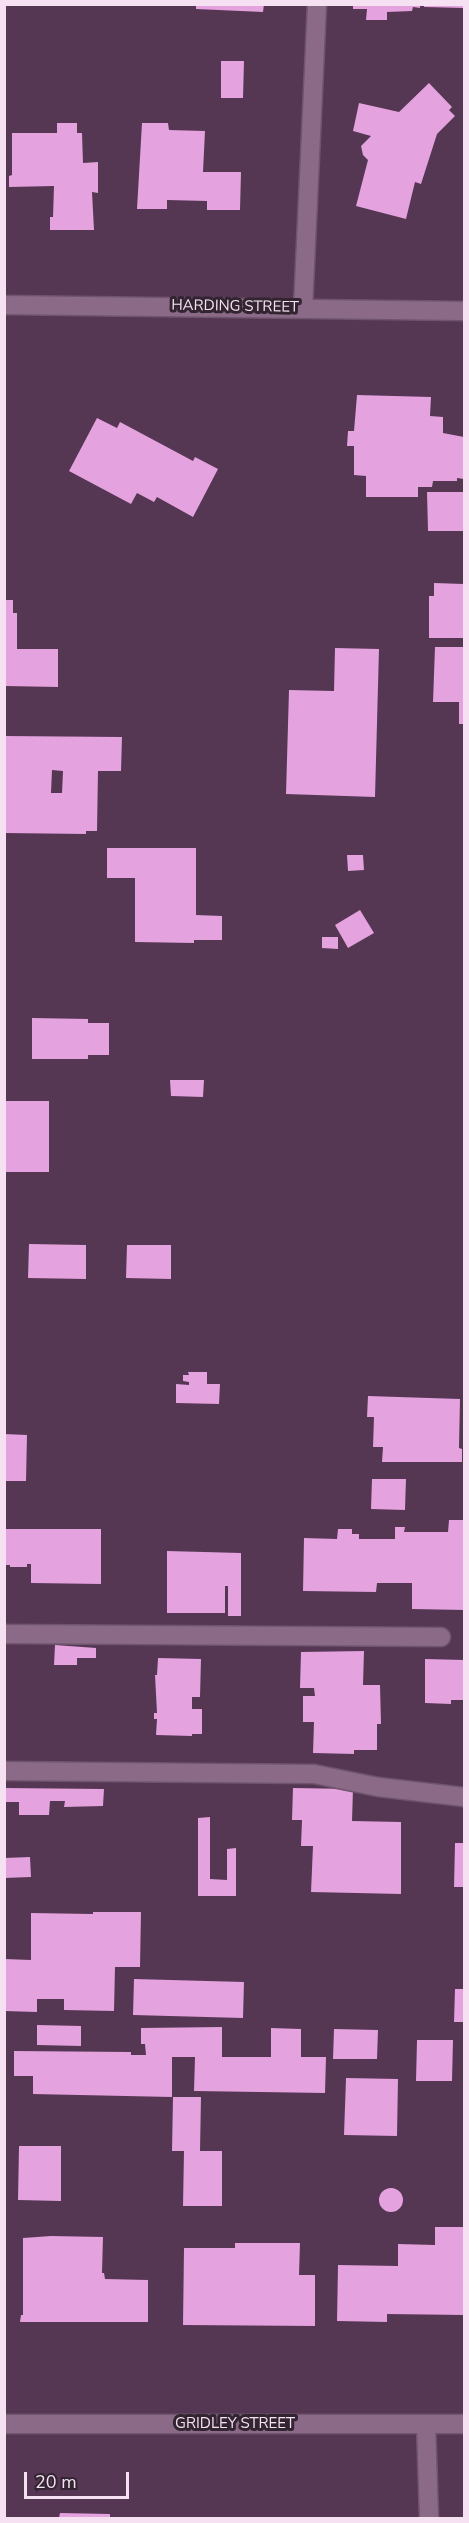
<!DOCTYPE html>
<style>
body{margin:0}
#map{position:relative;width:469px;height:2523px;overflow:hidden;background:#553653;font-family:"Nunito Sans",sans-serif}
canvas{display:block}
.frame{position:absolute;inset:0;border:6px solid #f5e1f2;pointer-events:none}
.scale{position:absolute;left:24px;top:2472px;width:105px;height:27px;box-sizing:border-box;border:3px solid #f5e1f2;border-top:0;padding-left:8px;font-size:18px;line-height:21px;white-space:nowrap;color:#f5e1f2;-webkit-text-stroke:4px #322431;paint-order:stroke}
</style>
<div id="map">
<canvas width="469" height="2523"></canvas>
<div class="frame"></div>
<div class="scale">20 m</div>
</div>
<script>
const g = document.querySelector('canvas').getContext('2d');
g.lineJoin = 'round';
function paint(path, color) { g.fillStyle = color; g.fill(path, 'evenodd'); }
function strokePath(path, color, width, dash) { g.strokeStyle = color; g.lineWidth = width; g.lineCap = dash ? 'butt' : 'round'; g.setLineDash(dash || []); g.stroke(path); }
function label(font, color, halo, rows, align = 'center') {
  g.font = font + ' "Nunito Sans",sans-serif'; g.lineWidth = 6; g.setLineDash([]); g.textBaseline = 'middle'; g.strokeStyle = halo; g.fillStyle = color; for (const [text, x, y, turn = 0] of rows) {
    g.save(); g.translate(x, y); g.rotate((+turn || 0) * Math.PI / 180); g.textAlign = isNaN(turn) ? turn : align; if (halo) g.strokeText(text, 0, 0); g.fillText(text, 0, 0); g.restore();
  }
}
paint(new Path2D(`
 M196 4H264L263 12 196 9Z
 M353 4H420V8L413 7 412 11 387 12V20H366L367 9H353Z
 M424 5H463V8L424 7Z
 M221 61H244L243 98H221Z
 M429 83 452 107 449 110 455 116 437 134 421 184 415 182 406 219 356 206 368 160 363 155 361 146 371 136 353 131 359 103 399 112Z
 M57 123H77V133H82L83 163 98 162V193L92 192 94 230H50V217H53L54 186 9 187V176L12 175V133H57Z
 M142 123H168L169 130 205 131 203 172H241L240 210H207V201L167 200V209H137Z
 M357 395 431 397 430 416 443 417V433L464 437V479L457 478V481H433L432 487H418V497H366V476L354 475V446H347L348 431H354Z
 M97 418 117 428 120 422 193 461 195 457 218 469 193 517 157 497 154 502 137 493 131 504 69 471Z
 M427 492H464V531H428Z
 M434 583 464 584V638H429V596H434Z
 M5 600H13V613H17V649H58V687L5 686Z
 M435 647H464V724H459V702H433Z
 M335 648 379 649 375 797 286 794 289 690 334 691Z
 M4 736 122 737 121 771H98L97 831H86V834L4 833ZM52 770 63 771 62 793H51Z
 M107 848H196V915L222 916V940H194V943L135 942V878H107Z
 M347 855H363L364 870 348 871Z
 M360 910 374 933 348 948 335 925Z
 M322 937H338V949L322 948Z
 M32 1018 88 1019V1023H109V1055H88V1059H32Z
 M170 1080H204L203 1097 171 1096Z
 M6 1101H49V1172H5Z
 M29 1244 86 1245V1279L28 1278Z
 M127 1245H171V1279L126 1278Z
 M188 1372H207V1384H220L219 1404 176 1403V1384L189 1385V1382L183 1381V1375H189Z
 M368 1396 460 1399 459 1448 462 1449V1462H382L383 1447H373L374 1417H367Z
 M4 1434 27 1435 26 1481H4Z
 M372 1479H406L405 1510 371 1509Z
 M449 1520H464V1610L412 1609V1583H377L376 1592 303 1591 304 1538 337 1539 338 1529H352V1534H359V1539H395V1527H405L404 1532H448Z
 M4 1529H101V1584L31 1583V1564H27V1567H10V1565H4Z
 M167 1551 241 1553V1616H228V1586H225V1613H167Z
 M55 1645 96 1648V1658H77V1665H54Z
 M364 1651 363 1685H380L381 1724H377V1750H354V1754L313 1753 314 1722H303V1696H315L314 1688H300L301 1652Z
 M158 1658 201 1659 200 1697H192V1709H202V1734H192V1736L156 1735 157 1719H154V1713H157L155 1675H157Z
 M425 1659 464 1660V1700H451V1704L425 1703Z
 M4 1788 104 1789 103 1806 64 1807 65 1801H50L49 1815H19V1802H4Z
 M293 1788 353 1789 352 1821 401 1822V1894L311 1892 313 1846H301L302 1820H292Z
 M210 1817V1879L227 1880V1849L236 1848V1896H198V1818Z
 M455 1843H464V1887H454Z
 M30 1857 31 1877 4 1878V1858Z
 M93 1912H141L140 1967H115L114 2011 64 2010V1999H37V2012L4 2011V1959L31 1960V1913L93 1914Z
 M134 1979 244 1982 243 2018 133 2015Z
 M455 1989H464V2022H454Z
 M37 2025 81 2026V2046L37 2045Z
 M222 2027V2057H271V2028L301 2029V2057H326L325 2093 194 2091 195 2057H172V2097L33 2094V2076H14V2051L131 2052V2055H146L145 2044H141V2028Z
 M334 2029 378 2030 377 2059H333Z
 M417 2040H453L452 2081H416Z
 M346 2078 398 2079 397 2136 344 2135Z
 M173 2097H201L200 2151H222V2206H183L184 2151H172Z
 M19 2146H61V2201L18 2200Z
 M379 2200a12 12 0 1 1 24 0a12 12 0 1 1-24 0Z
 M435 2227H464V2315L387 2314V2322L337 2321 338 2265 398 2266V2244L435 2245Z
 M51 2236 103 2237 102 2273H104L105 2279 148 2280V2322H20L21 2315H23V2238Z
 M235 2243H300L299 2275H315V2326L183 2325 184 2248H235Z
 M60 2513 110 2514V2518H59Z`), '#e4a2de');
const lane = new Path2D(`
 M303 308 317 4
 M4 1634 441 1637
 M4 1771 314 1774 378 1787 464 1797`);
const street = new Path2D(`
 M4 305 464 311
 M4 2424H464
 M426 2424 429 2518`);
strokePath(lane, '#6e546c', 21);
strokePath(street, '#6e546c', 21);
strokePath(lane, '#8b6a88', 18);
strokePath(street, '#8b6a88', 18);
label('15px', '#f5e1f2', '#322431', [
 ["HARDING STREET",235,307,1],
 ["GRIDLEY STREET",235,2424]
]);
</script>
